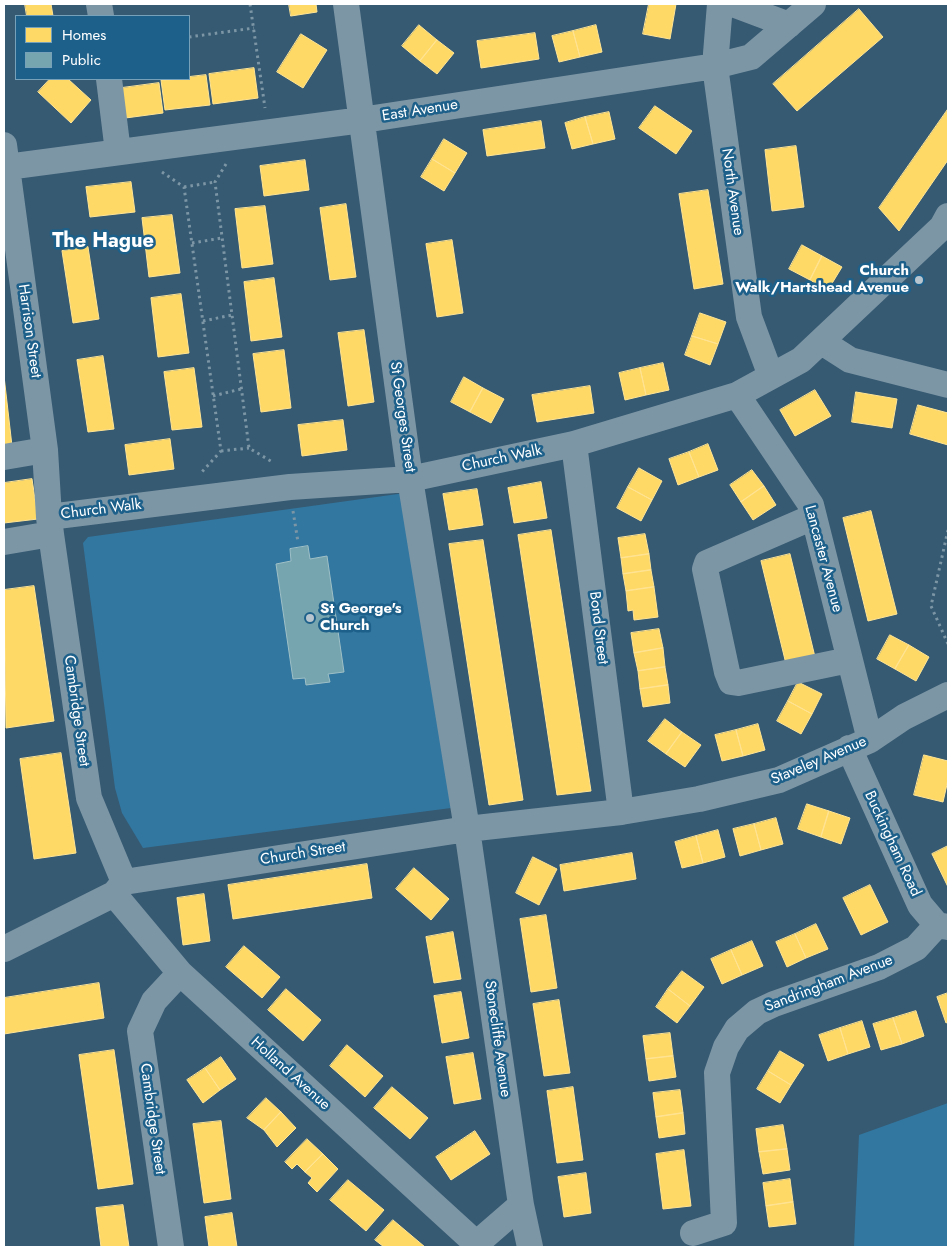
<!DOCTYPE html>
<style>
body{margin:0}
#map{position:relative;width:952px;height:1251px;overflow:hidden;background:#365a72;font-family:Jost,sans-serif}
canvas{display:block}
.frame{position:absolute;inset:0;border:5px solid #fff;pointer-events:none}
.legend{position:absolute;left:15px;top:15px;width:175px;height:65px;box-sizing:border-box;background:#1d608a;border:1px solid #77a0b9;margin:0;padding:6px 9px;list-style:none;font-size:15px;color:#fff}
.legend li{display:flex;align-items:center;gap:10px;height:25px}
.legend b{width:25px;border:1px solid #77a0b9}
</style>
<div id="map">
<canvas width="952" height="1251"></canvas>
<div class="frame"></div>
<ul class="legend">
<li><b style="height:14px;background:#ffd966"></b>Homes</li>
<li><b style="height:14px;background:#76a5af"></b>Public</li>
</ul>
</div>
<script>
const g = document.querySelector('canvas').getContext('2d');
g.lineJoin = 'round';
function paint(path, color) { g.fillStyle = color; g.fill(path, 'evenodd'); }
function strokePath(path, color, width, dash) { g.strokeStyle = color; g.lineWidth = width; g.lineCap = dash ? 'butt' : 'round'; g.setLineDash(dash || []); g.stroke(path); }
function label(font, color, halo, rows, align = 'center') {
  g.font = font + ' Jost,sans-serif'; g.lineWidth = 5; g.setLineDash([]); g.textBaseline = 'middle'; g.strokeStyle = halo; g.fillStyle = color; for (const [text, x, y, turn = 0] of rows) {
    g.save(); g.translate(x, y); g.rotate((+turn || 0) * Math.PI / 180); g.textAlign = isNaN(turn) ? turn : align; if (halo) g.strokeText(text, 0, 0); g.fillText(text, 0, 0); g.restore();
  }
}
paint(new Path2D(`
 M405 493 451 808 143 848 122 813 115 788 83 543 88 537Z
 M948 1103V1247H854L859 1135Z`), '#3277a0');
const homes = new Path2D(`
 M25 4H51L53 16H27Z
 M289 4H316L317 12 291 16Z
 M649 4H676L670 39 643 34Z
 M859 9 883 37 797 111 773 84Z
 M419 25 437 40 420 61 402 46Z
 M596 25 602 52 580 57 573 31Z
 M573 31 580 57 559 62 552 36Z
 M535 33 539 59 481 68 477 41Z
 M301 34 327 50 303 88 277 72Z
 M437 40 454 53 437 74 420 61Z
 M254 68 258 98 213 104 209 74Z
 M206 75 210 105 165 110 161 80 189 79V77Z
 M50 79H68L91 100 71 123 38 92Z
 M159 83 163 113 118 119 114 89Z
 M655 106 692 131 676 154 639 128Z
 M948 109V160L899 231 879 208Z
 M609 112 615 139 593 144 585 117Z
 M585 117 593 144 572 149 565 123Z
 M541 121 545 148 487 156 483 130Z
 M444 139 467 153 455 173 432 159Z
 M796 146 804 207 772 211 765 150Z
 M432 159 455 173 444 191 421 177Z
 M305 160 309 190 264 196 260 166Z
 M131 182 135 212 90 217 86 187Z
 M708 190 723 284 694 289 679 194Z
 M346 204 356 277 330 280 320 208Z
 M265 206 273 264 242 268 235 209Z
 M172 215 180 273 149 277 142 218Z
 M452 240 463 313 437 317 426 244Z
 M802 245 822 256 810 280 789 269Z
 M88 247 99 319 73 323 62 251Z
 M822 256 842 267 828 290 810 280Z
 M274 278 282 337 251 341 244 282Z
 M181 294 189 353 158 357 151 298Z
 M700 313 726 322 718 344 692 336Z
 M364 330 374 402 348 406 338 333Z
 M692 336 718 344 710 365 685 355Z
 M284 350 291 408 261 412 253 354Z
 M103 356 114 429 88 432 77 360Z
 M663 363 669 390 646 395 640 368Z
 M194 368 202 427 172 430 164 372Z
 M640 368 646 395 625 400 619 373Z
 M4 376 12 446 4 447Z
 M464 377 483 388 470 412 451 402Z
 M590 386 594 413 537 422 532 395Z
 M483 388 504 399 491 423 470 412Z
 M815 390 831 416 795 436 780 410Z
 M856 392 897 399 892 428 852 422Z
 M918 405 948 413V445L910 434Z
 M343 420 347 450 302 456 298 425Z
 M170 439 174 469 129 475 125 445Z
 M708 444 718 470 699 477 689 452Z
 M689 452 699 477 678 485 669 459Z
 M639 468 662 481 652 500 628 487Z
 M752 470 764 486 741 502 730 485Z
 M32 479 38 519 4 523V483Z
 M541 482 547 518 514 523 508 488Z
 M764 486 776 505 753 520 741 502Z
 M628 487 652 500 641 521 617 508Z
 M477 489 483 525 449 530 443 494Z
 M871 511 897 614 868 621 843 518Z
 M551 530 591 791 557 795 518 535Z
 M645 534 649 554 621 558 618 538Z
 M483 540 523 800 489 805 449 544Z
 M649 554 651 570 623 574 621 558Z
 M790 554 815 657 786 664 761 561Z
 M651 570 654 587 626 591 623 574Z
 M34 586 54 721 6 728 4 590Z
 M654 587 658 617 634 620 633 610 628 611 626 591Z
 M659 629 663 648 634 653 631 633Z
 M890 635 909 645 895 669 877 659Z
 M909 645 929 657 916 681 895 669Z
 M663 648 665 667 638 671 634 653Z
 M665 667 668 685 640 689 638 671Z
 M798 682 822 694 812 714 788 701Z
 M668 685 670 703 643 707 640 689Z
 M788 701 812 714 801 734 777 721Z
 M665 719 682 732 666 754 648 741Z
 M758 724 765 750 743 756 736 730Z
 M736 730 743 756 722 761 715 735Z
 M682 732 701 745 685 767 666 754Z
 M61 753 76 853 34 859 20 759Z
 M924 755 948 761V780L943 802 914 795Z
 M807 804 829 811 821 837 798 829Z
 M829 811 850 818 841 844 821 837Z
 M776 818 783 844 761 850 754 824Z
 M754 824 761 850 740 856 733 829Z
 M718 830 725 857 703 863 696 836Z
 M696 836 703 863 682 868 675 842Z
 M948 846V887L932 854Z
 M632 853 636 879 564 891 560 865Z
 M533 857 557 869 539 905 516 893Z
 M367 864 372 898 233 919 228 885Z
 M414 868 449 899 431 920 396 889Z
 M870 885 888 922 861 935 843 898Z
 M204 894 210 941 183 945 177 898Z
 M546 915 557 988 531 992 520 919Z
 M816 924 828 949 806 958 795 934Z
 M453 932 461 979 434 983 426 937Z
 M795 934 806 958 787 967 776 942Z
 M752 941 763 966 742 975 731 950Z
 M244 946 280 977 262 998 226 967Z
 M731 950 742 975 722 984 711 959Z
 M682 971 704 987 690 1006 668 989Z
 M99 983 104 1018 4 1034V998Z
 M286 989 321 1020 303 1041 268 1010Z
 M668 989 690 1006 677 1023 656 1007Z
 M461 992 469 1038 442 1043 434 996Z
 M948 993V1022L946 1023 937 997Z
 M559 1000 570 1073 544 1076 533 1004Z
 M916 1011 924 1036 902 1044 893 1018Z
 M893 1018 902 1044 881 1050 873 1024Z
 M862 1021 870 1047 848 1054 840 1028Z
 M840 1028 848 1054 828 1061 819 1035Z
 M670 1033 673 1056 646 1059 643 1036Z
 M347 1045 383 1076 365 1097 330 1066Z
 M114 1050 133 1184 98 1189 79 1055Z
 M780 1051 804 1065 791 1085 768 1071Z
 M473 1053 481 1099 454 1104 446 1057Z
 M673 1056 676 1077 649 1081 646 1059Z
 M221 1057 236 1079 220 1090 205 1068Z
 M205 1068 220 1090 203 1103 187 1080Z
 M768 1071 791 1085 780 1103 757 1089Z
 M392 1087 428 1118 410 1139 374 1108Z
 M573 1087 583 1160 557 1163 547 1091Z
 M680 1090 683 1113 656 1117 653 1093Z
 M266 1098 281 1112 264 1130 247 1118Z
 M281 1112 296 1128 277 1147 264 1130Z
 M683 1113 685 1134 659 1138 656 1117Z
 M221 1121 231 1199 204 1203 193 1124Z
 M783 1125 787 1149 759 1152 756 1129Z
 M475 1131 490 1154 451 1180 436 1157Z
 M307 1139 323 1154 305 1172 297 1164 292 1169 285 1162Z
 M787 1149 790 1170 763 1174 759 1152Z
 M684 1150 691 1206 663 1209 656 1154Z
 M323 1154 338 1169 317 1192 308 1183 312 1178 305 1172Z
 M586 1173 591 1213 564 1217 558 1177Z
 M790 1179 793 1202 766 1206 763 1183Z
 M348 1180 384 1210 366 1231 330 1200Z
 M793 1202 796 1224 769 1227 766 1206Z
 M123 1205 129 1247H101L96 1208Z
 M232 1213 237 1247H209L205 1217Z
 M393 1220 425 1247H384L375 1240Z`);
paint(homes, '#ffd966');
strokePath(homes, '#ffe494', 1);
const public = new Path2D(`
 M308 546 310 559 327 556 344 672 328 674 330 682 306 685 305 678 293 679 276 564 291 561 290 549Z`);
paint(public, '#76a5af');
strokePath(public, '#9fc0c7', 1);
strokePath(new Path2D(`
 M250 4 265 108
 M189 37 254 28
 M226 164 215 182 249 448 274 463
 M162 172 184 187 221 451 200 474
 M184 187 215 182
 M192 243 222 238
 M203 321 232 315
 M213 396 241 389
 M221 451 249 448
 M293 511 298 542
 M948 530 931 606 948 644`), '#7d96a6', 3, [2.5, 4]);
strokePath(new Path2D(`
 M99 4 101 16
 M346 4 410 479 467 829 521 1205 530 1247
 M720 4 715 66 749 317 771 376
 M733 4 789 25
 M109 79 118 152
 M4 145 45 450 49 517
 M7 167 362 120 715 66 751 57 813 4
 M822 342 850 360 948 385
 M737 395 811 505 870 740
 M574 444 621 812
 M4 457 45 450
 M814 518 806 520 707 563 705 569 727 672 731 682 738 683 849 660
 M51 534 89 798 124 882
 M4 542 51 534 49 517 290 487 410 479 574 444 737 395 801 360 942 227 948 216
 M849 748 920 905 937 925 948 927
 M114 894 180 973 480 1247
 M4 949 114 894 124 882 467 829 621 812 699 799 779 780 870 740 904 717 948 695
 M693 1233 724 1223 717 1073 726 1047 737 1029 757 1012 774 1004 879 967 916 948 937 925
 M476 1244 521 1205
 M171 1247 140 1031 154 1001 180 973`), '#7d96a6', 26);
for (const [x, y, r, color] of [
 [919,280,5,"#b9c5ce"],
 [310,618,5,"#b9c5ce"]
]) { const dot = new Path2D(); dot.arc(x, y, r, 0, 2 * Math.PI); g.fillStyle = color; g.fill(dot); strokePath(dot, '#1d608a', 2); }
label('15px', '#fff', '#1d608a', [
 ["East Avenue",420,111,-9],
 ["North Avenue",732,192,82],
 ["Harrison Street",29,331,82],
 ["St Georges Street",402,417,82],
 ["Church Walk",502,459,-12],
 ["Church Walk",101,510,-7],
 ["Lancaster Avenue",823,559,75],
 ["Bond Street",598,628,83],
 ["Cambridge Street",76,711,82],
 ["Staveley Avenue",819,761,-23],
 ["Buckingham Road",892,844,65],
 ["Church Street",303,854,-9],
 ["Sandringham Avenue",829,984,-21],
 ["Stonecliffe Avenue",497,1039,82],
 ["Holland Avenue",290,1074,42],
 ["Cambridge Street",152,1119,82]
]);
label('bold 15px', '#fff', '#1d608a', [
 ["Church",909,271],
 ["Walk/Hartshead Avenue",909,288],
 ["St George's",320,609,"left"],
 ["Church",320,626,"left"]
], 'right');
label('bold 20px', '#fff', '#1d608a', [
 ["The Hague",103,242]
]);
</script>
